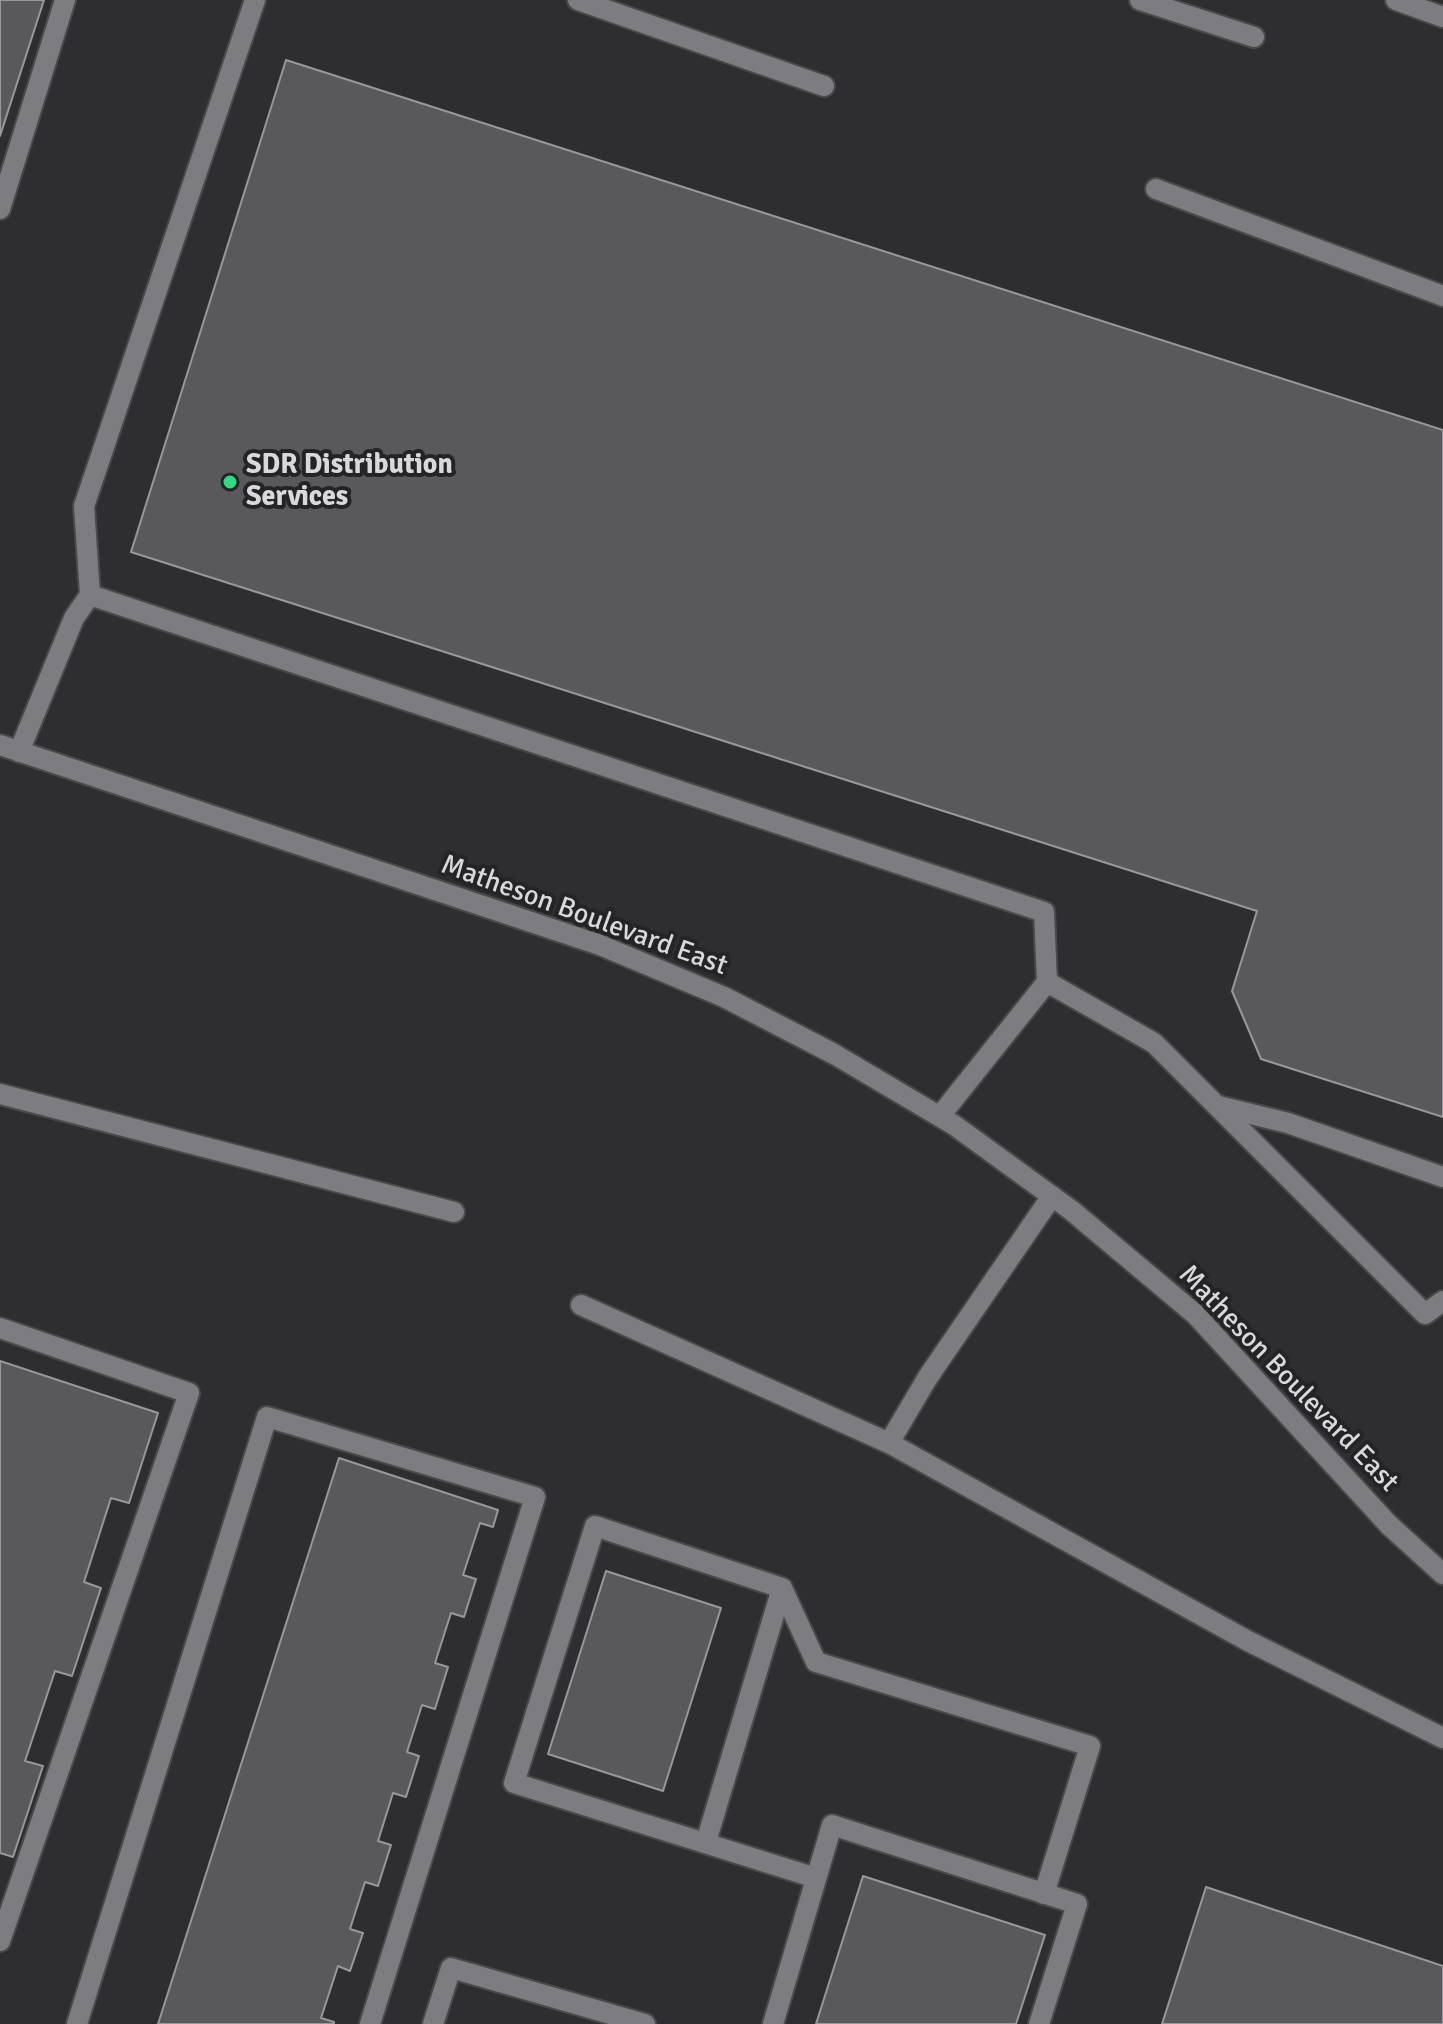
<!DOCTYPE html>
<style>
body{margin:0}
canvas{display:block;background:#2e2d30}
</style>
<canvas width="1443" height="2024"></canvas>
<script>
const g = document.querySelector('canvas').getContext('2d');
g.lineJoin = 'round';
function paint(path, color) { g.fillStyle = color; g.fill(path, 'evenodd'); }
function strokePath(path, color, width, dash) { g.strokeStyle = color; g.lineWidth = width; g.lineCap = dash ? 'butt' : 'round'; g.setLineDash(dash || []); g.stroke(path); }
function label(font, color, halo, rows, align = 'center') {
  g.font = font + ' Signika,sans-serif'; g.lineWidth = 8; g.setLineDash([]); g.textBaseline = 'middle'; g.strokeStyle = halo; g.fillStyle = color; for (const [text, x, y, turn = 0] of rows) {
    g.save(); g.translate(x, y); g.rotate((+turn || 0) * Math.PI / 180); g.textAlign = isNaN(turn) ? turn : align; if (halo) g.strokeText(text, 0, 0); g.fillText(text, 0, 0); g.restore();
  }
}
const building = new Path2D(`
 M0 0H44L0 136Z
 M286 60 1443 430V1117L1261 1059 1232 991 1257 911 131 552Z
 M0 1361 158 1413 129 1503 111 1498 84 1582 101 1588 72 1676 55 1671 25 1761 43 1766 13 1857 0 1853Z
 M339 1458 498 1510 493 1527 480 1523 463 1575 476 1579 464 1617 451 1613 435 1663 448 1667 435 1709 422 1705 407 1752 419 1756 406 1797 393 1793 378 1841 391 1845 378 1886 365 1882 350 1929 363 1933 350 1971 338 1966 321 2018 334 2022V2024H158Z
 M606 1571 721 1608 663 1791 548 1754Z
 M863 1876 1045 1935 1016 2024H816Z
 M1206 1887 1443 1966V2024H1162Z`);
paint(building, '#59585b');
strokePath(building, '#99979b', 2);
const minor = new Path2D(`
 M578 0 824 86
 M1140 0 1254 37
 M1396 0 1443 17
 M1156 189 1443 296
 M0 209 65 0
 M90 595 84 506 255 0
 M0 745 600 945 724 997 834 1054 954 1125 1071 1210 1195 1314 1389 1525 1443 1574
 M19 752 74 618 90 595 1044 912 1047 982 940 1116
 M1047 982 1154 1043 1425 1314 1443 1301
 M0 1094 454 1212
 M1218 1106 1288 1123 1443 1177
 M581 1305 889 1443 928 1377 1052 1196
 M0 1328 189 1393 0 1941
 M889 1443 1248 1641 1443 1738
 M706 1842 782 1588
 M816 1878 514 1783 595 1526 782 1588 816 1662 1090 1746 1044 1894
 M77 2024 267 1417 535 1497 370 2024
 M433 2024 451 1968 645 2024
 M773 2024 832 1825 1077 1904 1039 2024`);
strokePath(minor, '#49484b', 24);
strokePath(minor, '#7d7c80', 20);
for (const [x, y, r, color] of [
 [230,482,8,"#33d882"]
]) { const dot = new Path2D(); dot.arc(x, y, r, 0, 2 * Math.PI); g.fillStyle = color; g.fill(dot); strokePath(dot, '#242326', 3); }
label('bold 28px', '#d9d8db', '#242326', [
 ["SDR Distribution",246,466],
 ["Services",246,498]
], 'left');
label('28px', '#d9d8db', '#242326', [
 ["Matheson Boulevard East",584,916,20],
 ["Matheson Boulevard East",1288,1379,46]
]);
</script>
